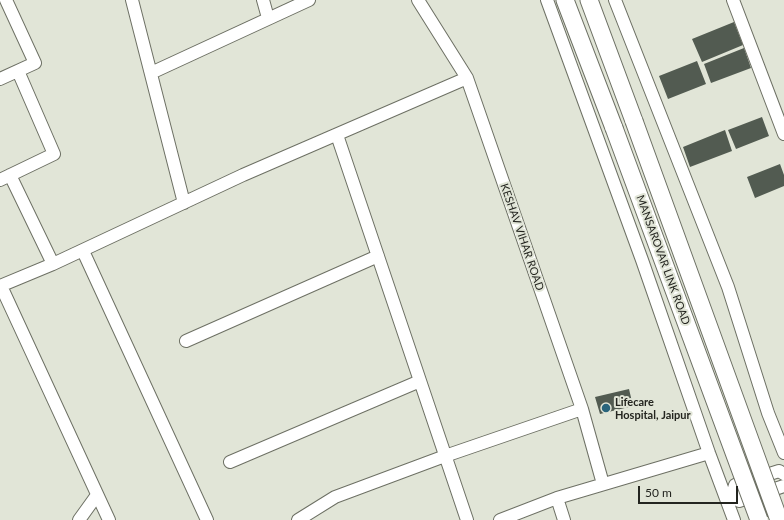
<!DOCTYPE html>
<style>
body{margin:0}
#map{position:relative;width:784px;height:520px;overflow:hidden;background:#e1e5d7;font-family:Lato,sans-serif}
canvas{display:block}
.scale{position:absolute;left:638px;top:486px;width:100px;height:18px;box-sizing:border-box;border:2px solid #23241f;border-top:0;padding-left:5px;font-size:12px;line-height:14px;white-space:nowrap;color:#23241f;-webkit-text-stroke:3px #e1e5d7;paint-order:stroke}
</style>
<div id="map">
<canvas width="784" height="520"></canvas>
<div class="scale">50 m</div>
</div>
<script>
const g = document.querySelector('canvas').getContext('2d');
g.lineJoin = 'round';
function paint(path, color) { g.fillStyle = color; g.fill(path, 'evenodd'); }
function strokePath(path, color, width, dash) { g.strokeStyle = color; g.lineWidth = width; g.lineCap = dash ? 'butt' : 'round'; g.setLineDash(dash || []); g.stroke(path); }
function label(font, color, halo, rows, align = 'center') {
  g.font = font + ' Lato,sans-serif'; g.lineWidth = 4; g.setLineDash([]); g.textBaseline = 'middle'; g.strokeStyle = halo; g.fillStyle = color; for (const [text, x, y, turn = 0] of rows) {
    g.save(); g.translate(x, y); g.rotate((+turn || 0) * Math.PI / 180); g.textAlign = isNaN(turn) ? turn : align; if (halo) g.strokeText(text, 0, 0); g.fillText(text, 0, 0); g.restore();
  }
}
paint(new Path2D(`
 M734 22 743 45 702 62 692 39Z
 M744 48 751 68 711 83 704 64Z
 M697 61 706 84 668 99 659 76Z
 M762 117 769 136 736 149 728 130Z
 M725 130 732 151 690 167 683 147Z
 M780 164 784 175V186L755 198 747 177Z
 M629 389 633 406 600 414 595 397Z`), '#525b51');
const street = new Path2D(`
 M132 0 184 203
 M263 0 268 18
 M418 0 467 78 582 409 603 484
 M547 0 642 260 709 453 734 520
 M615 0 728 287 768 413 784 453
 M733 0 784 134
 M151 73 309 0
 M0 79 35 63 6 0
 M337 135 467 520
 M10 175 53 264
 M0 180 54 154 18 71
 M83 251 207 520
 M0 286 53 264 243 175 467 78
 M1 286 109 520
 M186 341 378 256
 M230 462 420 381
 M784 474 779 471 735 485 732 495 739 501 784 486
 M557 498 564 520
 M79 520 97 495
 M298 520 335 497 445 456 582 409
 M500 520 557 498 709 453`);
const secondary = new Path2D(`
 M565 0 614 128
 M589 0 634 121`);
strokePath(street, '#6d7064', 14);
strokePath(secondary, '#6d7064', 19);
strokePath(street, '#fff', 12);
strokePath(secondary, '#fff', 17);
const secondaryBridge = new Path2D(`
 M634 121 779 520
 M614 128 759 520`);
strokePath(secondaryBridge, '#6d7064', 19, []);
strokePath(secondaryBridge, '#fff', 17);
for (const [x, y, r, color] of [
 [606,408,5,"#29647c"]
]) { const dot = new Path2D(); dot.arc(x, y, r, 0, 2 * Math.PI); g.fillStyle = color; g.fill(dot); strokePath(dot, '#e1e5d7', 1.5); }
label('11px', '#23241f', '#e1e5d7', [
 ["KESHAV VIHAR ROAD",522,237,71],
 ["MANSAROVAR LINK ROAD",663,260,70]
]);
label('bold 11px', '#23241f', '#e1e5d7', [
 ["Lifecare",615,402],
 ["Hospital, Jaipur",615,415]
], 'left');
</script>
